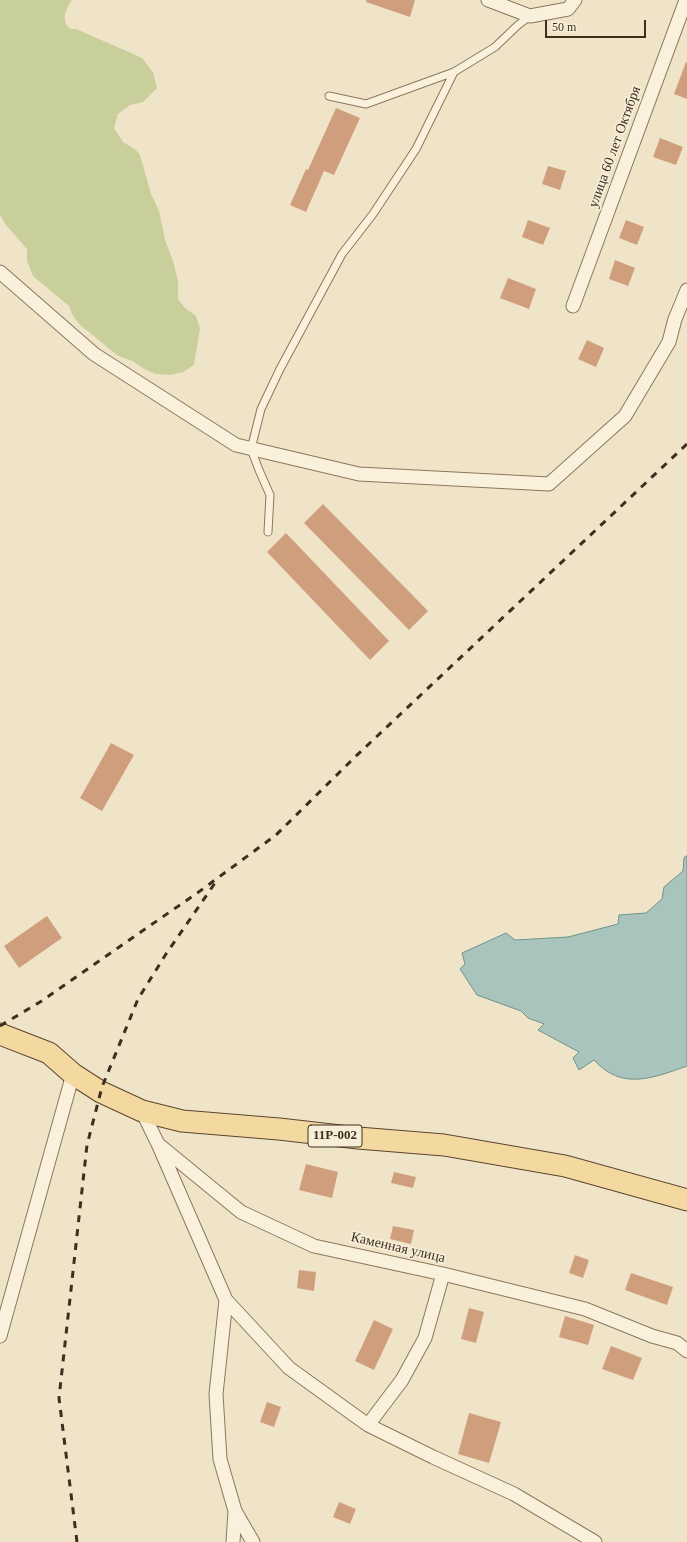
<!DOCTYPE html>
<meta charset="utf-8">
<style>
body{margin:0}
#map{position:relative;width:687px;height:1542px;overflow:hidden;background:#f0e4c8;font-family:"Times New Roman",serif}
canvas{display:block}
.scale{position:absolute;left:545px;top:20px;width:101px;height:18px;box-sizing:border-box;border:2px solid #3d2e20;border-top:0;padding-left:5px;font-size:12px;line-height:14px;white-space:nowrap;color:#3d2e20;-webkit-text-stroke:3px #f7eed8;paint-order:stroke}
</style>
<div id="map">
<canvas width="687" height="1542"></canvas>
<div class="scale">50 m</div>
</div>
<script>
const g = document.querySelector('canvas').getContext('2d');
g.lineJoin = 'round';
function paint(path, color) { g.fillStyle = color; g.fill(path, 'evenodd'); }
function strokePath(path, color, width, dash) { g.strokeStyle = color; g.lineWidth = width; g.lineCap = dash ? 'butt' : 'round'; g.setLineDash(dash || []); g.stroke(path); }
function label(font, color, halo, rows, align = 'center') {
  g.font = font + ' "Times New Roman",serif'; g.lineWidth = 3.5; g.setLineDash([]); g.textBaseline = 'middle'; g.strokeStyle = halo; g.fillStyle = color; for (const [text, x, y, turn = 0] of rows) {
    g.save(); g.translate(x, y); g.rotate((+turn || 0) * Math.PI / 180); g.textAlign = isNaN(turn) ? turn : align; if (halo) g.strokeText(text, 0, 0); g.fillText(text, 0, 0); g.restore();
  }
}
paint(new Path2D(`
 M0 0H72C65 10 61 20 70 29H76L122 49 142 58 153 72 157 88 143 102 130 105 118 114 114 128 123 142 136 150 140 155 151 194 159 211 165 240 173 261 178 281V299L185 308 196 316 200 328 194 365 183 372 170 375 156 374 144 369 134 362 117 355 79 324 72 314 69 306 33 276 27 261V249L6 225 0 215Z`), '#c9cf9b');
const water = new Path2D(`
 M687 856V1066C653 1078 622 1091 594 1060L579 1070 573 1058 579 1052 538 1030 544 1024 528 1018 521 1011 477 995 460 969 465 964 462 953 506 933 515 940 568 937 618 924 619 915 646 913 662 899 664 887 683 871 684 858Z`);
paint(water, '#a9c4bc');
strokePath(water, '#6f938a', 1);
paint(new Path2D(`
 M366 0H415L410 17 366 2Z
 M686 62H687V99L674 94Z
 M336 108 360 118 334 175 324 171 306 212 290 205 306 169 308 170Z
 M660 138 683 147 676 165 653 157Z
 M548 166 566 171 560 190 542 184Z
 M528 220 550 228 543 245 522 237Z
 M626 220 644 227 637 245 619 238Z
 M615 260 635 268 628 286 609 279Z
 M508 278 536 289 529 309 500 298Z
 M587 340 604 348 596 367 578 359Z
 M323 504 428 611 409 630 304 523Z
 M286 533 389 641 370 660 267 552Z
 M111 743 134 755 102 811 80 798Z
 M47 916 62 938 19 968 4 946Z
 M306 1164 338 1172 332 1198 299 1190Z
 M394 1172 416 1177 413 1188 391 1183Z
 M393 1226 414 1230 411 1244 390 1239Z
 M575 1255 589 1260 583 1278 569 1273Z
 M299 1270 316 1272 314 1291 297 1288Z
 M631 1273 673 1287 667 1305 625 1290Z
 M469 1308 484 1312 476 1343 461 1339Z
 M565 1316 594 1325 588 1345 559 1337Z
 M374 1320 393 1329 374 1370 355 1361Z
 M611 1346 642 1358 633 1380 602 1369Z
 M267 1402 281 1407 274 1427 260 1422Z
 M469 1413 501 1422 489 1463 458 1454Z
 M339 1502 356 1509 350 1524 333 1517Z`), '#cf9f7d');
const lane = new Path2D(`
 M329 96 366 104 454 72 495 47 518 25 530 16
 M268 532 270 495 259 470 251 449 261 409 280 369 342 254 373 214 416 149 454 72`);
const street = new Path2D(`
 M488 0 530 16 568 9 575 0
 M0 272 94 354 236 445 359 474 549 484 625 416 669 342 675 319 687 290
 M573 306 686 0
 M142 1111 158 1144 241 1212 314 1246 443 1274 585 1309 652 1336 677 1343 687 1351
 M159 1146 226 1300 289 1368 368 1425 402 1380 425 1338 443 1274
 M226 1300 216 1394 220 1459 235 1511 253 1542
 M0 1336 73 1074
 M368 1425 433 1457 514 1494 595 1542
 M233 1542 235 1511`);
const primary = new Path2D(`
 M0 1034 49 1053 73 1074 101 1092 142 1111 182 1121 279 1129 358 1138 444 1145 565 1166 687 1200`);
strokePath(lane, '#8d765c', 9);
strokePath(street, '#8d765c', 15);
strokePath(primary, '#5b4430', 23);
strokePath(lane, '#faf1dc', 7);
strokePath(street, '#faf1dc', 13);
strokePath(primary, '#f3d9a0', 21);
strokePath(new Path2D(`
 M0 1026 40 1002 200 891 276 835 355 757 687 444
 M77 1542 59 1398 87 1145 102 1087 138 999 166 954 215 883`), '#3d2e20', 3, [7, 7]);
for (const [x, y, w] of [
 [335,1136,54]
]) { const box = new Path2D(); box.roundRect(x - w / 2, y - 11, w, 22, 3); g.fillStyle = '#f7eed8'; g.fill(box); strokePath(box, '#3d2e20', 1); }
label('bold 13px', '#3d2e20', null, [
 ["11Р-002",335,1136]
]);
label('14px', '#3d2e20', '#f7eed8', [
 ["улица 60 лет Октября",615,147,-70],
 ["Каменная улица",398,1248,13]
]);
</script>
